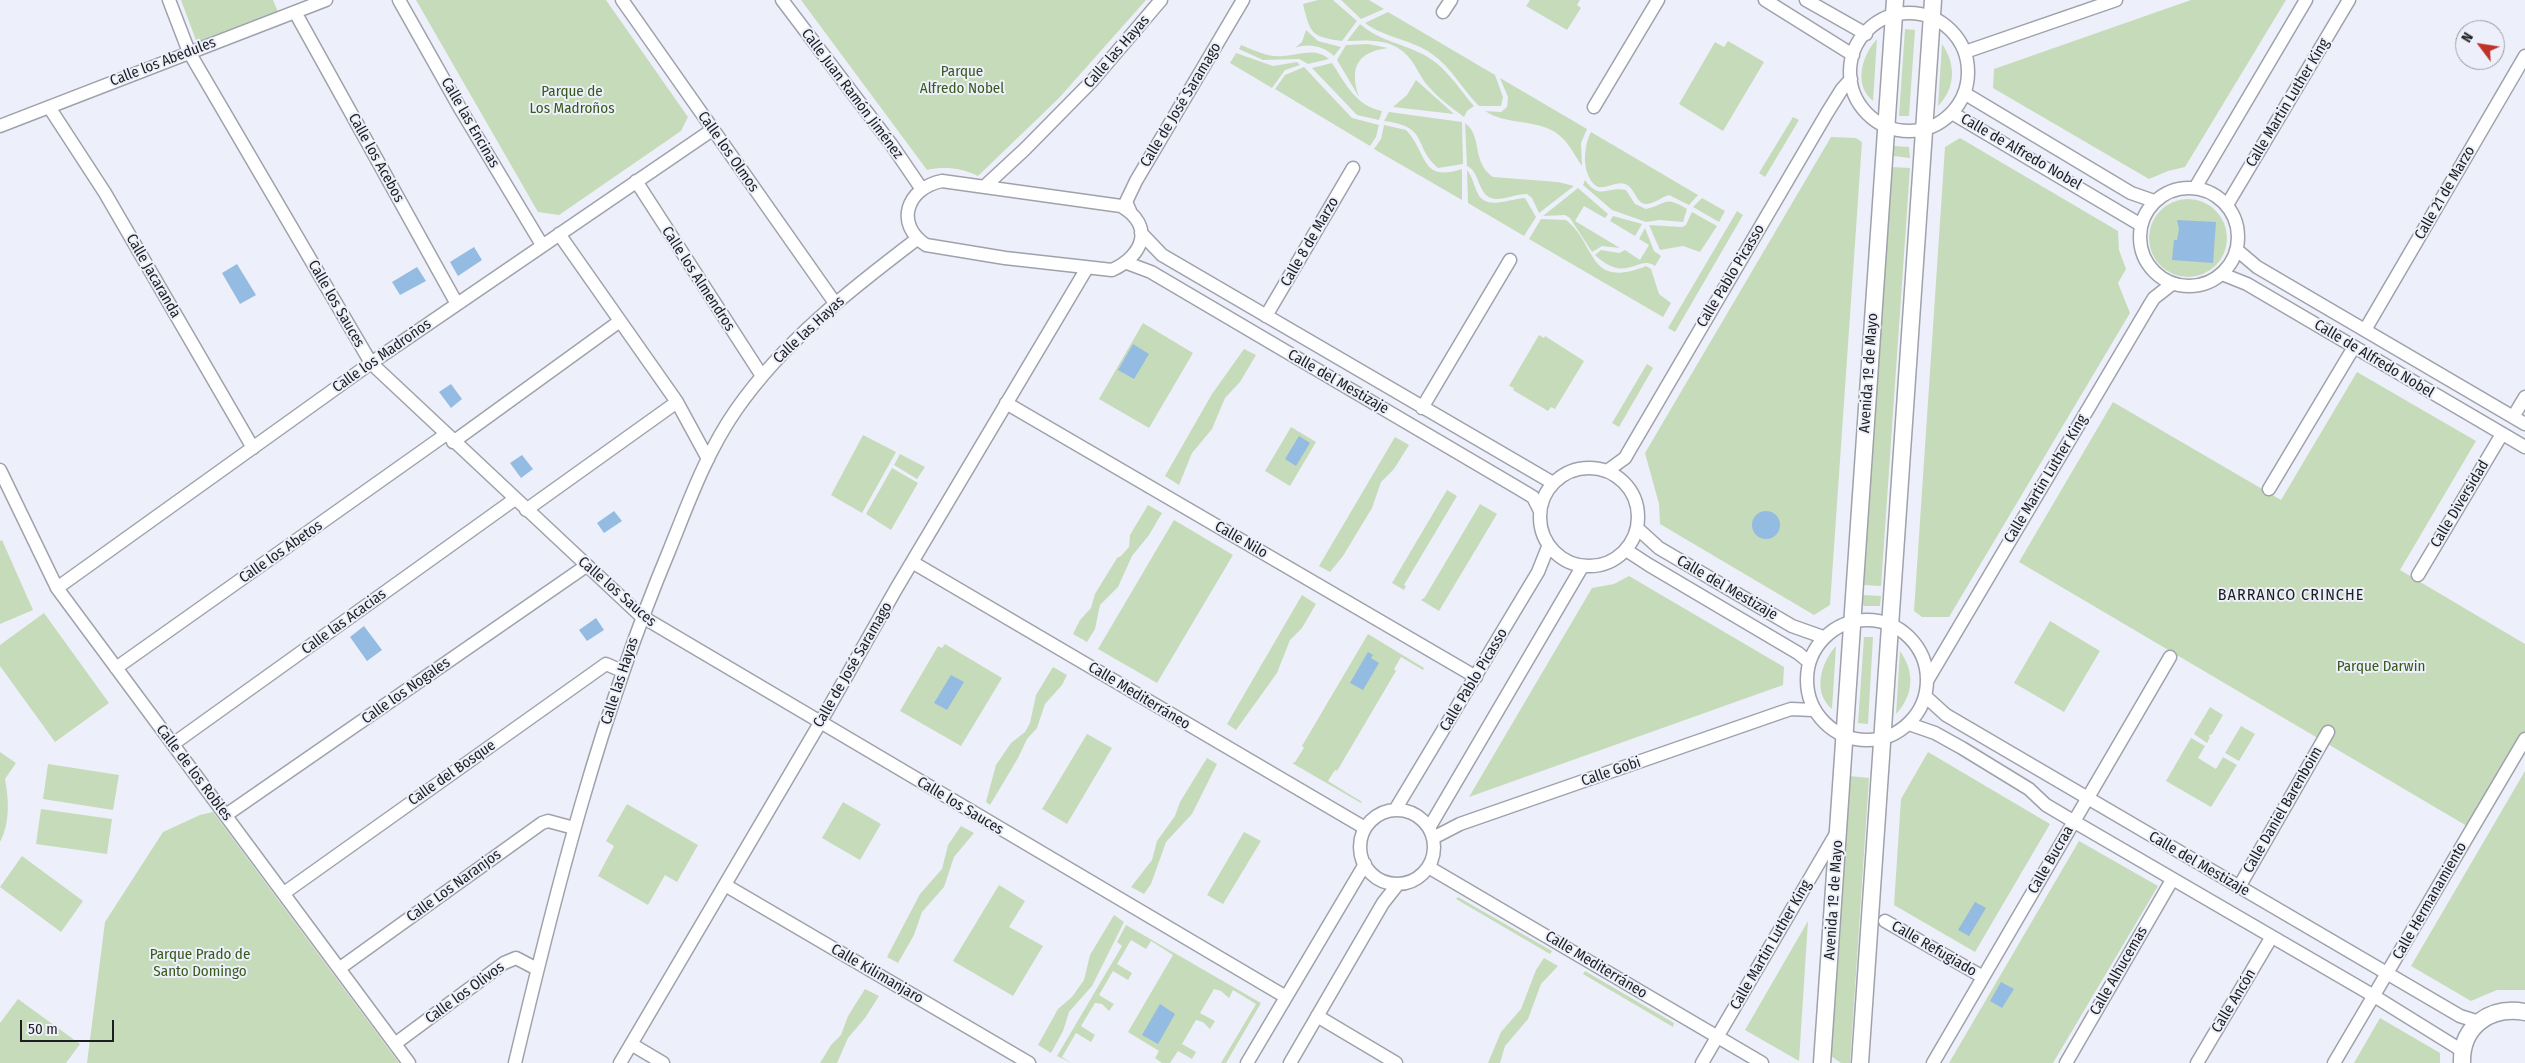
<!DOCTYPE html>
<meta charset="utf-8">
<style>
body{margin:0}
#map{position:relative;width:2525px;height:1063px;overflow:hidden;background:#edf0fa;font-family:"Fira Sans Condensed",sans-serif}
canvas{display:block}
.north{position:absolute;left:2455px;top:20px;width:50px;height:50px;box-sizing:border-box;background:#edf0fa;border:1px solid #9a9ca3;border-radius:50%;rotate:301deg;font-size:14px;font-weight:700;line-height:20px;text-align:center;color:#1d1e21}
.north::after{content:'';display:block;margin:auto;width:18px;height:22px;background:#c13328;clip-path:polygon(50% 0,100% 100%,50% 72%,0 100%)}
.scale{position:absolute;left:20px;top:1020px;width:94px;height:22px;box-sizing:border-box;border:2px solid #1d1e21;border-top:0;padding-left:6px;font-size:15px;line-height:18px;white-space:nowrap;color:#1d1e21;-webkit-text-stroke:4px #edf0fa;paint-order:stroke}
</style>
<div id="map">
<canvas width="2525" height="1063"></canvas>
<div class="north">N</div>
<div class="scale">50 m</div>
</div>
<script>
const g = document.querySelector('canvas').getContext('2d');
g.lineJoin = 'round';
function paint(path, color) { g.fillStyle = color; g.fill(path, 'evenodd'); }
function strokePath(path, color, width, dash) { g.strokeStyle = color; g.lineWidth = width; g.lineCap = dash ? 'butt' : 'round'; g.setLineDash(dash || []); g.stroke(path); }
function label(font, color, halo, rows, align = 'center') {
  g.font = font + ' "Fira Sans Condensed",sans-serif'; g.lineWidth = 4; g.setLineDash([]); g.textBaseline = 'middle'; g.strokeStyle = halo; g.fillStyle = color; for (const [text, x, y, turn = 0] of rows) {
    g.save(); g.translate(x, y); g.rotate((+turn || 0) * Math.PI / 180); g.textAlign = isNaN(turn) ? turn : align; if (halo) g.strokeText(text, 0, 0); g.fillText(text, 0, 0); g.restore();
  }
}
paint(new Path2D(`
 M181 0H273L278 12 197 43Z
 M416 0H606L688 117 681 131 559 215 538 212Z
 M801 0H1146L1059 98 978 176C961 168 945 166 927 170Z
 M1318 0H1333L1357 21 1342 41C1311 37 1310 33 1303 4Z
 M1341 0H1369L1384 9 1361 19Z
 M1530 0H1580L1577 5 1581 8 1567 30 1526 6Z
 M2191 0H2286L2185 167 2168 171 2149 179 1993 88 1994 69Z
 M1388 12 1495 75 1503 97 1501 106H1479C1463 90 1451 67 1432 54 1411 39 1385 38 1365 23Z
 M1360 24C1379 41 1405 44 1426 56 1446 67 1460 90 1474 106L1467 111 1464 117C1451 107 1438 98 1428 86 1421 78 1417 68 1411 60 1395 38 1370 40 1347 41Z
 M1905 29 1915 30 1909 116H1899Z
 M1306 30 1318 41 1341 47 1334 56C1323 46 1309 43 1295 48L1302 42Z
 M1877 39 1873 101C1853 85 1862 55 1877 39Z
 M1728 41 1764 62 1723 131 1679 104 1715 42 1724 47Z
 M1368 44 1388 48C1357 52 1349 68 1359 97L1337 60 1346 45Z
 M1942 44C1956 64 1956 88 1938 106Z
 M1241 45C1254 50 1269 58 1283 56 1300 55 1315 47 1329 59L1308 64 1299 59 1263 60 1239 49Z
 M1236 53 1273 66 1297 62 1300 65 1285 70 1272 88 1230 63Z
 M1332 63C1345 83 1356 106 1382 111L1379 120 1357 115 1312 68Z
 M1304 67 1352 118 1379 125 1376 137 1370 146 1275 89 1285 75Z
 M1500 78 1587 129 1581 143 1582 166C1575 156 1569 143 1559 135 1538 118 1507 126 1485 111L1501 112 1507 107 1508 97Z
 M1416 80 1454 114 1393 107 1407 95Z
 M1389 112 1462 122 1463 164 1438 168C1412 145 1430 127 1384 121Z
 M1793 117 1799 120 1765 177 1759 173Z
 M1465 123C1483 136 1471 162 1493 177L1558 182 1574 186 1539 213 1532 198 1527 194C1517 194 1506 199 1496 199 1477 198 1481 172 1467 166Z
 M1384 125 1406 130C1428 153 1420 183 1462 169V200L1374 149 1381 139Z
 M1591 132 1698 195 1689 205 1669 195C1662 197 1655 203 1647 204 1636 205 1635 187 1625 184 1616 181 1607 189 1598 187 1581 177 1583 147 1591 132Z
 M1831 137 1856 138 1862 142 1830 605 1814 615 1660 524 1659 504 1645 453Z
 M1960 138 2118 231 2119 250 2126 269 2118 283 2130 313 1949 617H1922L1914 611 1945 147Z
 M1894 146 1909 147 1910 158 1893 156Z
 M1891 167 1910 168 1881 586 1864 585Z
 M1467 170C1472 176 1474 185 1477 192 1485 211 1509 199 1525 198L1536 217 1524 236 1468 203Z
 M1585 180C1600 201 1607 186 1626 190L1635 204 1646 209C1668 204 1664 195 1687 209L1683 222 1660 220 1646 222 1612 210 1583 185Z
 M1578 188 1608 214 1605 218 1584 206 1575 221 1620 248 1602 246 1592 252 1570 218 1565 215 1543 216Z
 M1702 198 1725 211 1719 222 1693 207Z
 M2149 238a39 39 0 1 1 78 0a39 39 0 1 1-78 0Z
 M1737 211 1743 215 1675 332 1668 328Z
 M1692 212 1717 226 1700 252 1683 246 1660 250 1649 225 1682 227 1686 225Z
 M1613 216 1642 224 1635 236 1610 221Z
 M1541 219 1566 220C1597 244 1587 290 1646 266L1651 269 1659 294 1671 303 1663 317 1529 239Z
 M1645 228 1654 251 1661 256 1655 266C1638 254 1627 285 1595 255L1601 250 1619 253 1625 250 1640 260 1649 245 1639 239Z
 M1143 323 1193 353 1149 428 1099 399Z
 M1539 335 1544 338 1545 336 1584 361 1555 409 1551 407 1548 411 1513 390 1514 388 1509 386Z
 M1244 349 1256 355 1240 382 1225 398 1212 429 1192 453 1179 485 1165 476 1212 394Z
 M1647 364 1653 368 1619 427 1612 423Z
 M2357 372 2476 441 2400 570 2525 644V739L2472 829 2019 562 2113 402 2281 500Z
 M1291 427 1316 442 1290 486 1265 471Z
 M863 435 896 452 862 513 831 495Z
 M1395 437 1409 445 1394 469 1381 482 1372 508 1343 556 1330 572 1319 566Z
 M900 454 925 467 917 479 894 465Z
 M892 468 918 483 891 530 866 514Z
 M1447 490 1457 496 1404 585 1406 586 1404 590 1392 583Z
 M1480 504 1497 514 1439 611 1421 600 1425 597Z
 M1148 505 1162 513 1149 535 1132 556 1118 587 1100 605 1095 629 1087 642 1073 634 1080 620 1091 608 1095 594 1117 558 1121 556 1129 547 1130 535Z
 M1174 520 1233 555 1157 683 1098 649Z
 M2 540 33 610 0 624V541Z
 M1629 576 1784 667 1783 685 1469 797 1592 588 1614 584Z
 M1302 595 1316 604 1302 628 1290 640 1277 673 1236 730 1227 724Z
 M1863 595 1881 596 1880 606H1864L1862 603Z
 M44 613 109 703 55 742 0 666V645Z
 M2050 621 2100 651 2064 712 2014 683Z
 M1368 634 1424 668 1423 670 1401 657 1394 669 1396 671 1337 771 1335 770 1328 781 1362 802 1361 803 1292 763 1295 762 1304 748 1302 746Z
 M1864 637H1873L1868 724 1858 723Z
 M945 644 1002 678 961 746 900 711 938 646 942 648Z
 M1836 646 1832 709C1812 693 1821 662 1836 646Z
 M1900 651C1915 672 1914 695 1896 714Z
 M1053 667 1067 675 1062 685 1045 704 1037 728 1027 739 1018 758 990 805 986 802 996 765 1011 743 1025 732 1030 723 1036 695Z
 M2210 707 2223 715 2212 734 2208 736 2210 737 2207 743 2194 734Z
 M2241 726 2255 734 2239 761 2225 753Z
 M1087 734 1112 748 1067 824 1042 809Z
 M2191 738 2205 746 2198 758 2216 769 2223 757 2237 765 2211 807 2166 781Z
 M0 752 16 763 5 779C9 800 10 823 0 842Z
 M1928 752 2050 824 1975 952 1894 905 1901 799Z
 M1207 758 1217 764 1192 814 1166 842 1151 884 1144 894 1131 887 1152 860 1157 841 1175 816 1180 802Z
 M48 764 119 775 113 810 43 799Z
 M2525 771V990H2497L2471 1001 2411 966Z
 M1850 776 1869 778 1850 1063H1841L1831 1056Z
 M843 802 881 824 860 860 822 838Z
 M627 804 698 845 677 882 665 875 648 905 598 876 614 846 606 841Z
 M41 809 112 819 107 854 36 844Z
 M213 812 399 1063H87L105 922 163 832 200 815Z
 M961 826 974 833 954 857 944 887 922 912 914 935 898 963 887 957 920 894 942 869 948 845Z
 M1244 832 1261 841 1223 904 1207 895Z
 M2079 841 2158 886 2053 1063H1949Z
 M22 856 83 901 61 932 0 887Z
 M999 885 1025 901 1009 927 1043 946 1013 996 953 961Z
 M1458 897 1552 951 1550 954 1456 899Z
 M1114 915 1124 922 1092 986 1069 1012 1063 1031 1051 1053 1038 1045 1058 1009 1072 997 1084 980 1090 955Z
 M1808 921 1799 1061 1745 1030Z
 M1126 925 1261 1003 1226 1063H1221L1256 1004 1233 990 1229 998 1221 991 1214 989 1200 1013 1215 1021 1210 1029 1203 1022 1196 1020 1182 1044 1196 1052 1192 1059 1178 1051 1170 1063H1162L1155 1058 1159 1051 1128 1032 1173 955 1151 941 1146 949 1131 940 1117 964 1132 973 1128 980 1113 971 1099 995 1114 1004 1109 1011 1102 1004 1095 1003 1081 1026 1095 1035 1091 1042 1076 1033 1062 1057 1072 1063 1057 1056 1122 946 1117 942Z
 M1544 958 1558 966 1541 984 1528 1019 1505 1046 1500 1063H1488L1501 1032 1521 1009 1536 970Z
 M1585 971 1674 1023 1673 1027 1583 974Z
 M865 989 879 996 865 1018 848 1038 837 1063H820L831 1045 841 1035 848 1016Z
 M18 999 80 1044 66 1063H0V1023Z
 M2380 1018 2440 1053V1063H2354Z`), '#c6dbb9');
paint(new Path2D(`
 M2177 220 2216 222 2213 263 2172 260 2174 240H2177L2179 229Z
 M474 247 482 260 458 276 450 262Z
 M237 264 256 295 240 304 222 273Z
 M417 267 426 281 400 295 392 282Z
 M1133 344 1149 354 1134 379 1118 370Z
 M451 384 462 399 451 408 439 392Z
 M1299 436 1310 443 1296 466 1285 459Z
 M522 455 533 469 521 478 510 463Z
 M614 511 622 521 604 533 597 523Z
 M1752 525a14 14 0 1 1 28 0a14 14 0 1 1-28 0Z
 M596 618 604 630 587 641 579 630Z
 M364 626 382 650 367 661 350 637Z
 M1368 652 1373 655 1371 658 1379 663 1363 690 1350 683Z
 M951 675 964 682 947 710 934 703Z
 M1975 902 1986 908 1969 936 1958 930Z
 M2001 982 2014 989 2002 1008 1990 1001Z
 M1160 1004 1175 1014 1158 1044 1142 1035Z`), '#94bbe1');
const minor = new Path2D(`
 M169 0 189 52 371 363 641 616 1286 997
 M399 0 461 110 542 245
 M622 0 835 303
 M782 0 891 144 921 188
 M1765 0 1853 55
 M1806 0 1866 34
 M295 12 457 304
 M1443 12 1451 0
 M1850 72a59 59 0 1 1 118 0a59 59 0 1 1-118 0Z
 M1965 52 2116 0
 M1964 93 2131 193 2154 201
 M49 107 105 193 253 448
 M1594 107 1658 0
 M1952 113 2141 225
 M0 126 326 0
 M636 181 762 376
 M942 181 1121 206C1155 226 1143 256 1112 270L1005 258 926 245C894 224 907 188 942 181Z
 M984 187 1025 149 1092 81 1161 0
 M2140 237a49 49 0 1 1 98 0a49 49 0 1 1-98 0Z
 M2195 188 2306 0
 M2227 205 2349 0
 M1130 211 1126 202 1136 181 1243 0
 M1141 233 1162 255 1553 483
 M559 234 677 402 708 459
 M2237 250 2257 267 2525 424
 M1127 263 1151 272 1518 488 1533 497 1540 511
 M2222 274 2247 284 2525 447
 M1266 316 1353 168
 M2365 330 2525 56
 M1006 403 1476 677
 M1422 408 1510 260
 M2513 417 2525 397
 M453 442 620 321
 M1540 517a49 49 0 1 1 98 0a49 49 0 1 1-98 0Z
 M0 470 57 588 409 1063
 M1607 471 1625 458 1629 451 1827 113 1842 89 1851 79
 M2269 489 2354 347
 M526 510 677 402
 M1637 528 1659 548 1792 626 1823 637
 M1626 550 1649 565 1798 653 1809 662
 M912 562 1365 828
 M2418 575 2502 434
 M57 588 371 363 712 130
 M1807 680a60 60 0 1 1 120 0a60 60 0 1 1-120 0Z
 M116 668 445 435
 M1927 681 2149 306 2154 298 2172 284
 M1925 696 1946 715 2460 1016 2479 1022
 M1909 724 1935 733 1962 748 2029 789 2046 805 2073 821 2374 996 2461 1050
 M173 744 515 499
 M1395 810 1538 572 1548 547
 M1360 847a37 37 0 1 1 74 0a37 37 0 1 1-74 0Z
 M226 815 586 566
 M1429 828 1582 567
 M1433 838 1460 824 1779 713 1791 709 1813 710
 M1430 868 1762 1063
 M725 885 1029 1063
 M2239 887 2328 732
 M284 893 606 664 622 671
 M1885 921 1983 977
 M340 968 542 823 548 821 574 828
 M1317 1016 1396 1063
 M396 1043 504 963 516 958 537 969
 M631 1044 663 1063
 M515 1063C556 890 600 716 669 551 688 504 706 453 736 410 784 341 850 290 917 239
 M620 1063 820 723 896 589 1087 268
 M1247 1063 1365 864
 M1290 1063 1383 903 1398 884
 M1702 1063 1837 832
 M1933 1063 2170 657
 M2066 1063 2172 880
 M2197 1063 2271 938
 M2334 1063 2525 739`);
const tertiary = new Path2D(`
 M1822 1063 1895 0
 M1860 1063 1933 0
 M2462 1063C2461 1026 2490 1006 2525 1012`);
strokePath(minor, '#9fa2ab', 15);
strokePath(tertiary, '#9fa2ab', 19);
strokePath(minor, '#fff', 12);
strokePath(tertiary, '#fff', 16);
label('15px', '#1d1e21', '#edf0fa', [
 ["Calle las Hayas",1117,52,-49],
 ["Calle los Abedules",163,62,-21],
 ["Calle Juan Ramón Jiménez",852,94,53],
 ["Calle Martin Luther King",2288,103,-59],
 ["Calle de José Saramago",1181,105,-59],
 ["Calle las Encinas",470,123,60],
 ["Calle los Olmos",728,152,55],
 ["Calle de Alfredo Nobel",2021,152,30],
 ["Calle los Acebos",376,158,61],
 ["Calle 21 de Marzo",2445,193,-60],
 ["Calle 8 de Marzo",1310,242,-60],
 ["Calle Jacaranda",153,276,60],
 ["Calle Pablo Picasso",1731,276,-59],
 ["Calle los Almendros",698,279,57],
 ["Calle los Sauces",336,304,60],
 ["Calle las Hayas",809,330,-43],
 ["Calle los Madroños",382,356,-35],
 ["Calle de Alfredo Nobel",2374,359,31],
 ["Avenida 1º de Mayo",1869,373,-86],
 ["Calle del Mestizaje",1338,382,30],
 ["Calle Martin Luther King",2046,479,-59],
 ["Calle Diversidad",2460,504,-59],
 ["Calle Nilo",1241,540,30],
 ["Calle los Abetos",281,552,-35],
 ["Calle del Mestizaje",1727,588,30],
 ["Calle los Sauces",617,592,41],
 ["Calle las Acacias",344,622,-36],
 ["Calle de José Saramago",853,665,-60],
 ["Calle Pablo Picasso",1474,680,-59],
 ["Calle las Hayas",620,681,-72],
 ["Calle los Nogales",406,691,-35],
 ["Calle Mediterráneo",1139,696,31],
 ["Calle Gobi",1611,772,-19],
 ["Calle de los Robles",194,773,53],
 ["Calle del Bosque",452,773,-35],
 ["Calle los Sauces",960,806,31],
 ["Calle Daniel Barenboim",2283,810,-60],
 ["Calle Bucraa",2051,860,-60],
 ["Calle del Mestizaje",2199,864,30],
 ["Calle Los Naranjos",454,886,-36],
 ["Avenida 1º de Mayo",1834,900,-86],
 ["Calle Hermanamiento",2430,901,-60],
 ["Calle Martin Luther King",1771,945,-60],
 ["Calle Refugiado",1934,949,30],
 ["Calle Mediterráneo",1596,965,31],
 ["Calle Alhucemas",2119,971,-60],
 ["Calle Kilimanjaro",877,974,30],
 ["Calle los Olivos",465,993,-36],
 ["Calle Ancón",2234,1001,-59]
]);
label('15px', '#37591b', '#edf0fa', [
 ["Parque",962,72],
 ["Alfredo Nobel",962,89],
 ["Parque de",572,92],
 ["Los Madroños",572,109],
 ["Parque Darwin",2381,667],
 ["Parque Prado de",200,955],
 ["Santo Domingo",200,972]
]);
g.letterSpacing = '1px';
label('16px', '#1d1e21', '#edf0fa', [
 ["BARRANCO CRINCHE",2291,596]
]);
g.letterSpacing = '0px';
</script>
